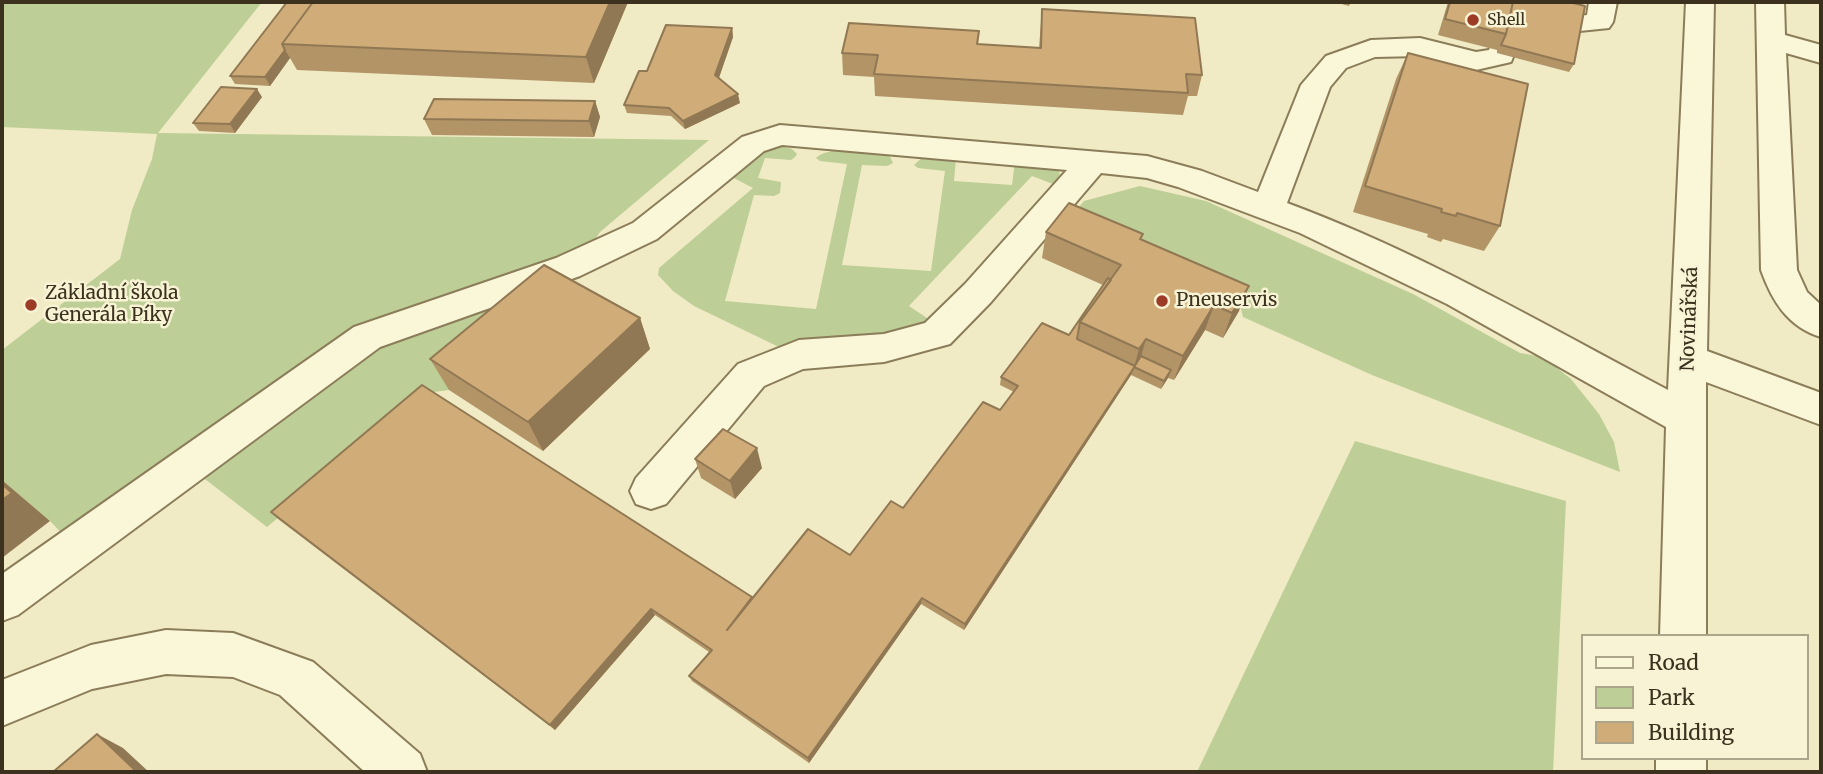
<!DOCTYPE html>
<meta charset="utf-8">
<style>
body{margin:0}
#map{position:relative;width:1823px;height:774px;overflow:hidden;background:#f0ebc4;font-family:Merriweather,serif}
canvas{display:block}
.frame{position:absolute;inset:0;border:4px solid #3b311e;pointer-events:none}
.legend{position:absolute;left:1581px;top:634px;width:228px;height:126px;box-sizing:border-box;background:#f7f3d4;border:2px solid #aca58b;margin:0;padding:9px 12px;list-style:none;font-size:21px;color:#3b311e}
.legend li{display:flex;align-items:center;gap:14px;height:35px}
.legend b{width:35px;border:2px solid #aca58b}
</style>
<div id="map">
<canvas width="1823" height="774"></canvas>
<div class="frame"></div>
<ul class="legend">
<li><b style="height:9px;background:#faf6d8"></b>Road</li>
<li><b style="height:19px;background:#bece97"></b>Park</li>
<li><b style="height:19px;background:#cfac78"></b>Building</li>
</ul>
</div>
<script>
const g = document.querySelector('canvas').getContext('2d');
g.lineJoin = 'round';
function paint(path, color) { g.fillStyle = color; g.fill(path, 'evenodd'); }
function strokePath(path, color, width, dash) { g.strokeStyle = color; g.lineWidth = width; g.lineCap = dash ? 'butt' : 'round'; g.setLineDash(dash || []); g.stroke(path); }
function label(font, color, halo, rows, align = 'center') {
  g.font = font + ' Merriweather,serif'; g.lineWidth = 5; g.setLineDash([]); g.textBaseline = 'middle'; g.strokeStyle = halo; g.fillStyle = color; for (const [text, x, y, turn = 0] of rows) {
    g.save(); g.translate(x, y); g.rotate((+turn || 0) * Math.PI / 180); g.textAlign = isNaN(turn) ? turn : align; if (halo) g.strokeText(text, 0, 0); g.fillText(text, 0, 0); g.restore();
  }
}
paint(new Path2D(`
 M2 2H262L158 133 709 140 600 232 557 297 449 390 427 393 267 527 188 466 75 547 50 521 2 480V350L120 259 132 210 152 159 157 134 2 127Z
 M782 146 792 149 797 154 795 157 791 160 765 158 758 178 781 182 780 193 774 196 754 195 725 301 816 309 847 164 820 161 816 158C825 147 874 147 887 154 891 157 891 159 893 163L887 166 862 165 842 265 931 271 945 171 918 168 914 165 924 156 956 158 954 181 1012 185 1015 161 1053 165 1059 170 1060 177 1053 184 1032 176 909 306 930 320 892 336 783 349 694 306 673 291 658 275 659 268 753 188 732 177 767 151Z
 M1140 186 1206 201 1413 294 1520 353 1543 357 1571 379 1599 414 1614 442 1620 472 1372 375 1243 317 1240 305 1059 231 1084 201Z
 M1355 441 1566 501 1553 772H1197Z`), '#bece97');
const minor = new Path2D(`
 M1589 2H1617L1613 22 1609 28 1521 37 1511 62 1476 70 1420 56 1375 57 1346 68 1330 87 1287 203C1420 252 1543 324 1668 390L1686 2H1714L1707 351 1821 393V425L1706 382V636H1660L1666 427 1447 304 1300 233 1178 187 1147 178 1101 173 991 302 950 344 884 362 803 369 764 386 666 504 651 509 636 504 630 491 636 478 738 364 799 340 884 334 925 323 965 284 1067 170 782 145 764 151 657 239 580 276 380 347 18 615 2 621V574L354 327 556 258 633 223 742 137 780 125 1147 156 1202 171 1258 192 1301 85 1326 56 1371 40 1420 38 1476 52 1489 50 1499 24 1587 15Z
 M1756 2H1784L1785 35 1821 45V63L1786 53 1797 270 1807 292 1821 305V337C1788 327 1772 301 1761 270Z
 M166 630 233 633 313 662 420 754 427 772H365L280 695 233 677 166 674 92 689 2 726V680L91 645Z
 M1656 758H1706V772H1656Z`);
strokePath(minor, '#8b7d59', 4);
paint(minor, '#faf6d8');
paint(new Path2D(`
 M287 2H628L594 83 297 70 290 58 270 86 235 84 230 76Z
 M1334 2H1351L1349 6Z
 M1448 2H1569L1574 64 1569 72 1497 53V50L1438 35Z
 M1042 9 1202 75 1197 96H1188L1183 115 875 96 874 77 843 75 842 53 979 31 978 44 1039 48Z
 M732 28 733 37 719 78 740 103 685 129 671 116 627 113 624 105Z
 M1408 53 1500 226 1484 251 1443 239 1441 242 1427 237 1428 234 1353 212 1396 79Z
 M262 97 235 133 199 131 193 123Z
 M595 101 600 117 594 137 432 135 424 119Z
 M1046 232 1142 240 1239 311 1223 338 1205 330 1174 380 1168 378 1161 389 1131 375 964 630 921 604 809 763 692 681 689 676 709 652 655 615 555 730 278 519 271 512 752 597 753 599 850 555 903 508 1000 410 1014 392 1000 385 1001 377 1069 335 1103 285 1042 258Z
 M640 318 650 349 543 451 449 390 430 359Z
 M695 459 762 468 735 499 701 478Z`), '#b29467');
paint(new Path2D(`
 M610 2H628L594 83 586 57Z
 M732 28 733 37 717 83 715 75Z
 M285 50 290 58 270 86 265 77Z
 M257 89 262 97 235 133 230 124Z
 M738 94 740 103 685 129 683 121Z
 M595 101 600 117 594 137 589 121Z
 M1249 286 1239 311 1223 338 1232 313Z
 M1214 305 1205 330 1174 380 1183 356Z
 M640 318 650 349 543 451 528 422Z
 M1146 339 1139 364 1134 368 1139 349Z
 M1135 366 1131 375 964 630 965 624Z
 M1171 370 1168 378 1161 389 1164 381Z
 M757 448 762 468 735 499 730 481Z
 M2 480 50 521 2 558Z
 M922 598 921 604 809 763 808 758Z
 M651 609 655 615 555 730 550 725Z
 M97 734 123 748 149 772H137Z`), '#917854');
const building = new Path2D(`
 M287 2H313L282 44 285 50 265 77 230 76Z
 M313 2H610L586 57 282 44Z
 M1450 2H1513L1506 34 1445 19Z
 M1513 2H1569L1585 6 1574 64 1501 45 1506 34Z
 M1042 9 1195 18 1202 75 1186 74 1188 93 874 74 878 55 842 53 849 23 979 31 977 44 1041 48Z
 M666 25 732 28 715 75 738 94 683 121 669 108 624 105 639 71H647Z
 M1408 53 1528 84 1500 226 1457 213 1456 216 1441 212 1442 209 1365 186Z
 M221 87 257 89 230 124 193 123Z
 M434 99 595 101 589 121 424 119Z
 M1069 203 1143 234 1140 239 1249 286 1232 313 1214 305 1183 356 1146 339 1139 349 1080 322 1121 265 1046 232Z
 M544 265 640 318 528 422 430 359Z
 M1108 278 1111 280 1080 322 1077 339 1135 366 965 624 922 598 808 758 689 676 712 650 651 609 550 725 271 512 422 385 752 597 727 630 808 529 850 555 891 501 903 508 983 402 1000 410 1018 386 1001 377 1042 323 1069 335Z
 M1141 356 1171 370 1164 381 1134 367Z
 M723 429 757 448 730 481 695 459Z
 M2 484 12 493 2 500Z
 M97 734 137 772H53Z`);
paint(building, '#cfac78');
strokePath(building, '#917854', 2);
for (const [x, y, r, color] of [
 [1473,20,7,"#9c3c27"],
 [1162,301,7,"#9c3c27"],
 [31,305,7,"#9c3c27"]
]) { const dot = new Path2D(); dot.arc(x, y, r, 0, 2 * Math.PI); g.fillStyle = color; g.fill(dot); strokePath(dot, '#f7f3d4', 2.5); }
label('16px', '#3b311e', '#f7f3d4', [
 ["Shell",1487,20]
], 'left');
label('19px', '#3b311e', '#f7f3d4', [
 ["Základní škola",45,294],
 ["Generála Píky",45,316],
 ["Pneuservis",1176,301]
], 'left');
label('19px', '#3b311e', '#f7f3d4', [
 ["Novinářská",1690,319,-88]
]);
</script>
